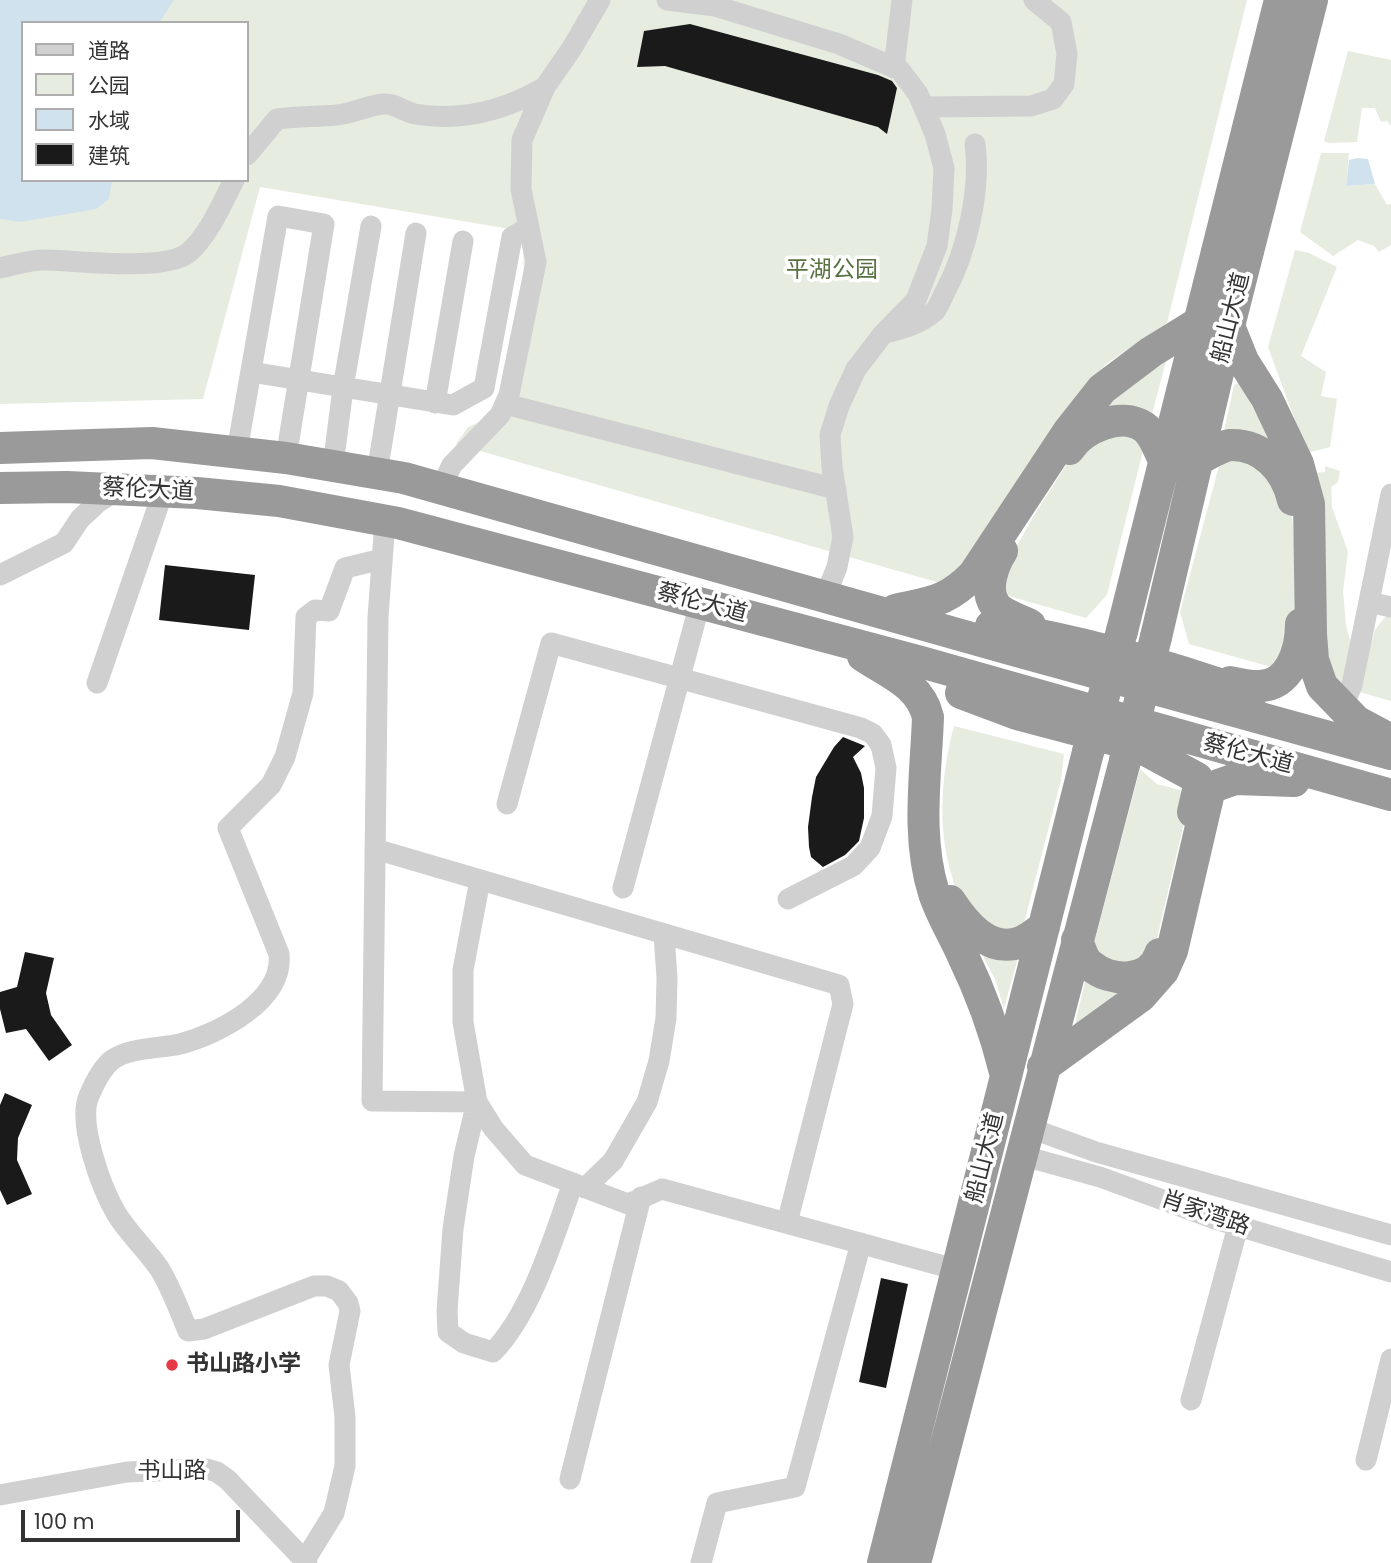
<!DOCTYPE html>
<meta charset="utf-8">
<style>
body{margin:0}
#map{position:relative;width:1391px;height:1563px;overflow:hidden;background:#fff;font-family:Poppins,"Noto Sans SC",sans-serif}
canvas{display:block}
.legend{position:absolute;left:21px;top:21px;width:228px;height:161px;box-sizing:border-box;background:#fff;border:2px solid #adadad;margin:0;padding:9px 12px;list-style:none;font-size:21px;color:#333}
.legend li{display:flex;align-items:center;gap:14px;height:35px}
.legend b{width:35px;border:2px solid #adadad}
.scale{position:absolute;left:21px;top:1510px;width:219px;height:32px;box-sizing:border-box;border:4px solid #333;border-top:0;padding-left:9px;font-size:21px;line-height:24px;white-space:nowrap;color:#333;-webkit-text-stroke:5px #fff;paint-order:stroke}
</style>
<div id="map">
<canvas width="1391" height="1563"></canvas>
<ul class="legend">
<li><b style="height:9px;background:#d0d0d0"></b>道路</li>
<li><b style="height:19px;background:#e6ecdf"></b>公园</li>
<li><b style="height:19px;background:#cfe2ee"></b>水域</li>
<li><b style="height:19px;background:#1a1a1a"></b>建筑</li>
</ul>
<div class="scale">100 m</div>
</div>
<script>
const g = document.querySelector('canvas').getContext('2d');
g.lineJoin = 'round';
function paint(path, color) { g.fillStyle = color; g.fill(path, 'evenodd'); }
function strokePath(path, color, width, dash) { g.strokeStyle = color; g.lineWidth = width; g.lineCap = dash ? 'butt' : 'round'; g.setLineDash(dash || []); g.stroke(path); }
function label(font, color, halo, rows, align = 'center') {
  g.font = font + ' Poppins,"Noto Sans SC",sans-serif'; g.lineWidth = 7; g.setLineDash([]); g.textBaseline = 'middle'; g.strokeStyle = halo; g.fillStyle = color; for (const [text, x, y, turn = 0] of rows) {
    g.save(); g.translate(x, y); g.rotate((+turn || 0) * Math.PI / 180); g.textAlign = isNaN(turn) ? turn : align; if (halo) g.strokeText(text, 0, 0); g.fillText(text, 0, 0); g.restore();
  }
}
paint(new Path2D(`
 M0 0H1247L1167 323 1106 364 1081 393 968 558 950 578 940 583 456 444 468 427 489 418 496 410 524 275 523 248 516 230 260 187 203 399 0 404ZM23 23H247V180H23Z
 M1348 51 1391 60V126L1387 121 1381 122 1375 108H1362L1357 142 1329 143 1324 141Z
 M1321 153H1349L1346 186 1375 184 1387 205 1391 204V245L1379 252 1374 246 1358 240 1333 256 1300 232Z
 M1295 250 1309 253 1337 267 1301 356 1326 372 1321 396 1337 399 1330 447 1307 453 1268 347Z
 M1166 361 1152 414 1103 408 1115 388Z
 M1239 383 1271 440 1269 445 1224 431 1234 385Z
 M1115 429 1145 443 1107 595 1086 618 1012 597 1005 593 1004 569 1033 517 1072 456Z
 M1235 455 1274 474 1292 515 1295 554V623L1275 668 1189 644 1180 612 1221 458Z
 M1325 466 1340 471 1338 482 1331 487 1332 507 1348 552 1343 591 1346 625 1354 656 1346 688 1330 677 1313 473 1325 472Z
 M1391 615V701L1356 691 1375 630 1385 617Z
 M954 726 1064 754 1061 780 1022 931C1000 930 974 921 961 901 956 894 954 884 952 876 937 828 941 774 954 726Z
 M1140 769 1157 784 1191 793 1155 947 1129 968 1092 951Z
 M979 949 1018 958 1004 1008 995 979Z
 M1087 973 1125 988 1072 1037Z`), '#e6ecdf');
paint(new Path2D(`
 M0 0H174L159 23H23V180H112L109 199 96 209 20 222 0 219Z
 M1357 158 1368 159 1375 184 1346 186 1349 160Z`), '#cfe2ee');
paint(new Path2D(`
 M690 24 878 75 892 81 897 88 887 134 878 127 665 66 637 67 644 31Z
 M165 565 255 575 249 630 159 620Z
 M843 737 865 746 853 757 861 773 864 788V818L859 841 845 855 823 867 811 857 809 847 808 827 812 797 816 777 834 747Z
 M25 952 54 958 46 993 51 1015 72 1045 49 1061 26 1029 6 1033 0 1009V992L17 987Z
 M5 1093 32 1105 18 1138 17 1160 32 1194 7 1205 0 1190V1105Z
 M881 1278 908 1284 886 1388 859 1382Z`), '#1a1a1a');
strokePath(new Path2D(`
 M667 0 715 6 839 44 900 70 918 94 935 134 944 168 942 209 937 246 916 300 883 334 856 369 839 406 830 435 832 467 843 537 837 567 825 597
 M894 68 902 0
 M924 107 1031 106 1053 99 1064 84 1067 54 1061 22 1034 0
 M247 155 277 119C297 116 317 117 336 115 352 114 368 105 384 104 394 103 405 112 415 114 462 122 504 111 545 87
 M0 268C14 265 29 260 43 260 74 260 164 272 188 253 207 238 223 202 234 180
 M885 333C903 329 920 324 935 311 939 306 942 298 945 292 967 251 981 190 975 144
 M251 372 453 405 484 388 512 237 529 227
 M435 403 463 241
 M505 404 836 489
 M237 451 278 216 324 224 286 458
 M333 466 343 388 371 226
 M377 473 416 233
 M441 487 452 465 500 415 509 395 536 262 521 189 522 140 545 87 572 48 600 0
 M385 521 378 617 372 1101 477 1102 493 1128 525 1165 628 1204 662 1189 958 1270
 M0 575 64 543 80 519 97 503 119 489
 M1369 602 1391 607
 M97 683 163 492
 M1342 709 1352 685 1391 494
 M507 804 551 643 861 728 873 734 881 745 886 768 882 816 870 848 853 866 788 899
 M375 849 839 985 843 1004 787 1223
 M480 880 463 970V1022L477 1102 464 1156 453 1229 447 1311 448 1332 464 1343 493 1352C532 1312 554 1236 573 1183
 M623 888 700 603
 M1027 1127 1096 1152 1391 1235
 M1020 1155 1100 1177 1215 1219 1391 1272
 M585 1188 613 1161 647 1102 659 1061 666 1018 667 978 664 934
 M1191 1400 1238 1226
 M1366 1460 1391 1359
 M570 1479 641 1197
 M0 1495 127 1472 207 1469 217 1472 228 1480 307 1563
 M305 1560 334 1513 345 1466V1417L339 1365 350 1311 348 1303 339 1291 327 1286H314L204 1329 188 1331C179 1310 171 1287 159 1268 146 1249 128 1233 116 1213 102 1189 77 1123 89 1096 94 1084 102 1068 112 1060 130 1047 159 1049 180 1044 218 1034 284 1001 279 954L228 828 271 785 285 757 303 693 306 617 315 610 329 611 345 568 382 559
 M701 1563 717 1503 795 1487 861 1243`), '#d0d0d0', 21);
strokePath(new Path2D(`
 M1229 326 1243 361 1267 399 1298 464 1309 504 1311 634 1313 660 1322 686 1356 721 1391 740
 M0 448 152 443 286 458 404 478 1010 649 1391 754
 M1069 449C1083 428 1121 411 1144 427 1154 434 1159 450 1164 461
 M1199 459C1209 454 1221 446 1230 445 1263 444 1286 470 1293 500
 M0 488 67 487 197 493 279 501 398 523 921 662 1391 795
 M1002 551C993 565 984 590 995 605 1001 614 1020 620 1030 625
 M895 610C931 602 947 602 974 574L1068 432 1102 389 1151 352 1198 323
 M991 626C1079 640 1167 665 1251 695
 M1122 631 1280 0
 M1156 637 1229 326 1312 0
 M863 656C890 674 920 684 928 717 926 775 916 837 934 893 941 915 954 935 963 956 981 993 995 1032 1005 1072
 M1230 682C1239 684 1249 686 1258 686 1290 687 1301 650 1301 624
 M961 693 1017 714 1119 741
 M1140 747 1197 778 1199 786 1193 812
 M950 901C965 924 989 954 1021 942 1029 939 1037 932 1044 927
 M1077 940C1080 948 1083 960 1090 965 1110 983 1151 983 1160 954
 M1043 1067 1141 996 1163 971 1172 951 1210 788 1235 779 1294 781
 M883 1563 1088 752
 M915 1563 1125 761`), '#9a9a9a', 32);
strokePath(new Path2D(`
 M1088 752 1122 631
 M1125 761 1156 637`), '#9a9a9a', 32);
for (const [x, y, r, color] of [
 [172,1365,7,"#e63946"]
]) { const dot = new Path2D(); dot.arc(x, y, r, 0, 2 * Math.PI); g.fillStyle = color; g.fill(dot); strokePath(dot, '#fff', 2.5); }
label('23px', '#56703f', '#fff', [
 ["平湖公园",832,271]
]);
label('23px', '#333', '#fff', [
 ["船山大道",1232,318,-76],
 ["蔡伦大道",148,491,3],
 ["蔡伦大道",702,604,15],
 ["蔡伦大道",1248,755,15],
 ["船山大道",986,1158,-76],
 ["肖家湾路",1205,1214,19],
 ["书山路",172,1472]
]);
label('bold 23px', '#333', '#fff', [
 ["书山路小学",186,1365]
], 'left');
</script>
